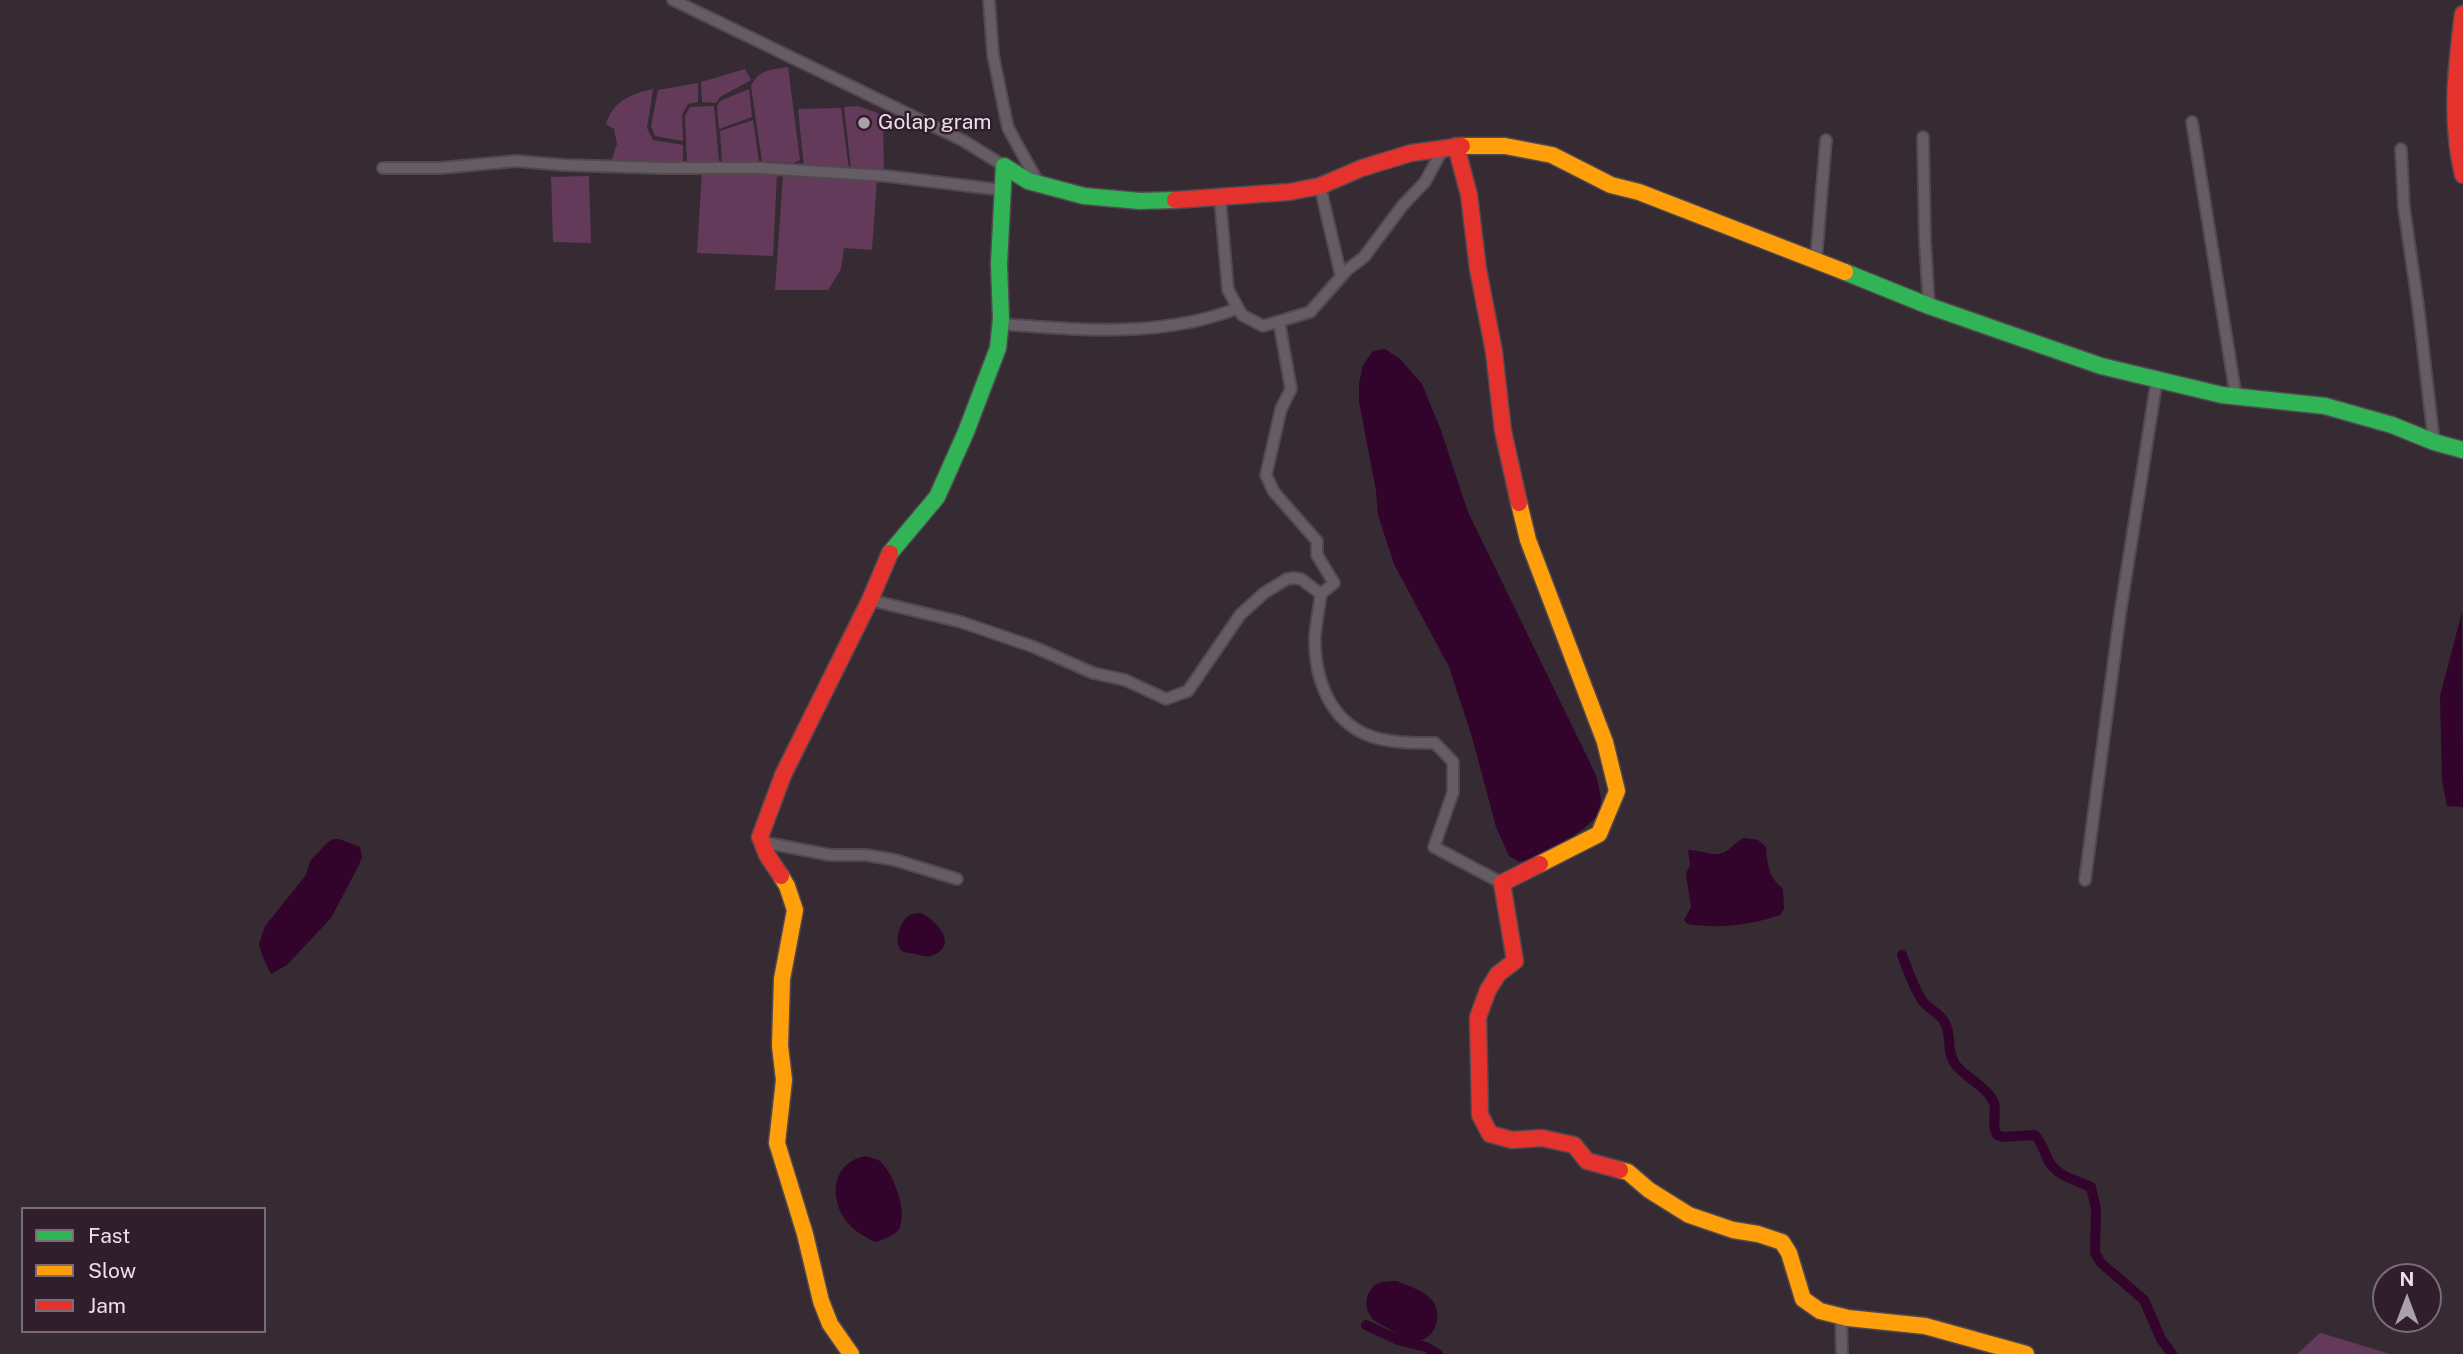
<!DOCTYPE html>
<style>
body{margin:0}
#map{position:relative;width:2463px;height:1354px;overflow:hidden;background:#362b33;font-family:"Public Sans",sans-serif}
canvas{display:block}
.legend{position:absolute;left:21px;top:1207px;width:245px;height:126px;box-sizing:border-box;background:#301e2c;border:2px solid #7b6b77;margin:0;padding:9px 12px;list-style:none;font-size:21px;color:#ecdfe8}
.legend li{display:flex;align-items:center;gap:14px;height:35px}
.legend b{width:35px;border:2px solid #7b6b77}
.north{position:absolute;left:2372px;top:1263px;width:70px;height:70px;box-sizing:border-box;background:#301e2c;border:2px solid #7b6b77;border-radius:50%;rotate:0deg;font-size:19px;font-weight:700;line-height:28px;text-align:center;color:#ecdfe8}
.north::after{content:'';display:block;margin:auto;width:24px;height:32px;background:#aca0a9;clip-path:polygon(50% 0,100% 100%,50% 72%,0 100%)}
</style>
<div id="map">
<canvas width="2463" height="1354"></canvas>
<ul class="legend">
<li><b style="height:9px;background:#30b455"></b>Fast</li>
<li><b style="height:9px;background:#ff9f0a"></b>Slow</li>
<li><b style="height:9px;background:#e5322d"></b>Jam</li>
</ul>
<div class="north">N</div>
</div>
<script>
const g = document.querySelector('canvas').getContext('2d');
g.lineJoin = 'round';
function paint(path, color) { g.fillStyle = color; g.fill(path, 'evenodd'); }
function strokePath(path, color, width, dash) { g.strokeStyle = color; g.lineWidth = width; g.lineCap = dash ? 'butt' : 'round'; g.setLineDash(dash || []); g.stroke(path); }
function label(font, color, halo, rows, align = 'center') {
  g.font = font + ' "Public Sans",sans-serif'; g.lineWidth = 5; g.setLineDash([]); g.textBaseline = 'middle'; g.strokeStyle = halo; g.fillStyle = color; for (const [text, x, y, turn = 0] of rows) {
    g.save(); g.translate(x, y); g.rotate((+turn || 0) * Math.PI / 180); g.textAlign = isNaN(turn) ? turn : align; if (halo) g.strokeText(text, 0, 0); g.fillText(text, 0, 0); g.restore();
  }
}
paint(new Path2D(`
 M788 67 800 160 793 163 762 161 751 86C759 69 771 70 788 67Z
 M745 69 751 80 720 97 716 103 702 102 701 82Z
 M698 83V102L688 104 682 115 683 141 655 136 651 126 658 90Z
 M653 89 647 128 653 140 683 145V164L611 162 617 144 614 129 606 124C613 101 631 94 653 89Z
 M749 89 752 117 719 129 717 107 720 101Z
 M714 106 719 162 687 163 685 116 690 107Z
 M858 106 883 115 884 172 851 169 844 107Z
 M841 108 849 170 804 167 798 109Z
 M753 120 759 162H722L720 131Z
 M702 171 777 173 773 256 697 253Z
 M783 175 877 180 872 250 844 248 841 269 828 290H775Z
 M589 176 591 243 553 242 551 177Z
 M2320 1333H2321L2390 1354H2297Z`), '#633a5a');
paint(new Path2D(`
 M1385 349 1400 359 1422 384 1441 430 1468 512 1596 775 1601 798 1600 814C1576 836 1552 855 1519 862L1509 856 1496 827 1472 737 1449 667 1394 564 1378 515 1376 491 1359 402V384L1363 365 1373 351Z
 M2462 612 2463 807 2447 806 2442 780 2440 696Z
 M1744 838 1758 840 1766 847C1767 865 1769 877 1783 889L1784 909 1780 915C1751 925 1718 929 1687 924L1684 920 1691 907 1686 874 1690 865 1688 850C1699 849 1714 858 1725 852 1732 848 1736 841 1744 838Z
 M334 839H339L360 847 362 857 359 865 331 918 287 965 271 974 263 958 259 944 265 926 306 875 310 861 328 842Z
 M921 913C934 919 958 942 936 954 929 958 922 956 915 954 911 953 907 953 904 952 891 946 900 920 910 915 914 913 917 914 921 913Z
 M866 1156C871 1158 878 1159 881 1162 894 1175 908 1212 899 1229 894 1236 883 1240 875 1242 863 1236 851 1229 844 1218 828 1193 835 1161 866 1156Z
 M1397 1281C1408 1286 1427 1291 1434 1303 1442 1317 1435 1340 1417 1341 1408 1341 1400 1335 1392 1331 1386 1327 1378 1324 1373 1319 1364 1310 1364 1294 1375 1285 1381 1281 1390 1281 1397 1281Z`), '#32042b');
strokePath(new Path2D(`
 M1902 955C1908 970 1913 987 1922 1000 1928 1010 1940 1012 1945 1023 1952 1036 1946 1051 1955 1064 1965 1078 1987 1086 1994 1103 1997 1113 1991 1124 1997 1135L2003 1137 2035 1135C2042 1143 2044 1151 2048 1160 2056 1176 2076 1180 2091 1187L2096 1209 2095 1253 2101 1263 2144 1300 2161 1339 2172 1354
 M1366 1325 1398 1340 1426 1347 1438 1354`), '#32042b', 10);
const street = new Path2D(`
 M673 0 964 141 1004 166
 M989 0 993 55 1008 128 1039 184
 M2192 122 2236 397
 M1923 137 1925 241 1929 306
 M2401 149 2404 208 2418 305 2434 442
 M383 168H440L516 161 564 165 662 168H760L887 176 1002 190
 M1320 186 1341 276
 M1220 198 1228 290 1242 315 1263 326 1310 312 1347 270 1364 257 1403 205 1425 182 1444 147
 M1816 260 1826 140
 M1279 321 1291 389 1281 409 1266 475 1274 492 1317 541V555L1334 583 1321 594
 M1000 324C1080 330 1163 338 1238 308
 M870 600 961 622 1034 647 1093 673 1125 680 1166 699 1188 691 1240 615 1264 593 1287 579 1293 578 1301 579 1321 594C1319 608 1316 623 1315 637 1314 677 1329 721 1370 736 1389 743 1414 743 1435 743L1453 762V792L1434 847 1502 883
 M762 842 830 855H866L895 860 957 879
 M2085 880 2120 614 2157 379
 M1841 1316 1842 1354`);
const fast = new Path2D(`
 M1845 272 1929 306 2101 366 2222 395 2325 406 2392 425 2434 442 2463 450
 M890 553 937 497 966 432 998 348 1001 319 999 264 1004 166 1028 181 1084 196 1140 201 1175 200`);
const slow = new Path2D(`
 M1462 146H1505L1552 155 1611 185 1639 192 1845 272
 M1519 503 1528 540 1605 742 1617 791 1599 834 1540 864
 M781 876 787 886 795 910 782 979 780 1046 784 1080 777 1143 805 1234 821 1301 830 1324 851 1354
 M1620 1170 1628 1172 1649 1190 1689 1215 1733 1230 1758 1234 1782 1242 1789 1253 1803 1299 1820 1311 1848 1318 1925 1326 2026 1354`);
const jam = new Path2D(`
 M2463 14C2456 68 2450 121 2463 175
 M1456 146 1469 195 1478 269 1494 352 1503 431 1519 503
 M1175 200 1289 192 1320 186 1362 168 1411 153 1462 146
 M1540 864 1502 883 1515 961 1498 974 1488 990 1478 1017 1480 1115 1490 1134 1512 1140 1542 1138 1574 1145 1587 1161 1620 1170
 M781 876 767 855 760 837 783 775 870 600 890 553`);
strokePath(street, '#524950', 14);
strokePath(fast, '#524950', 19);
strokePath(slow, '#524950', 19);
strokePath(jam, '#524950', 19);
strokePath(street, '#665d64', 10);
strokePath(fast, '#30b455', 16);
strokePath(slow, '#ff9f0a', 16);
strokePath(jam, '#e5322d', 16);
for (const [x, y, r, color] of [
 [864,123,7,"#aca0a9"]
]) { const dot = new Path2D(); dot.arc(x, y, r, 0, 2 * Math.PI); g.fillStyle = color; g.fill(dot); strokePath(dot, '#301e2c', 2.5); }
label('21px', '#ecdfe8', '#301e2c', [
 ["Golap gram",878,123]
], 'left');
</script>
